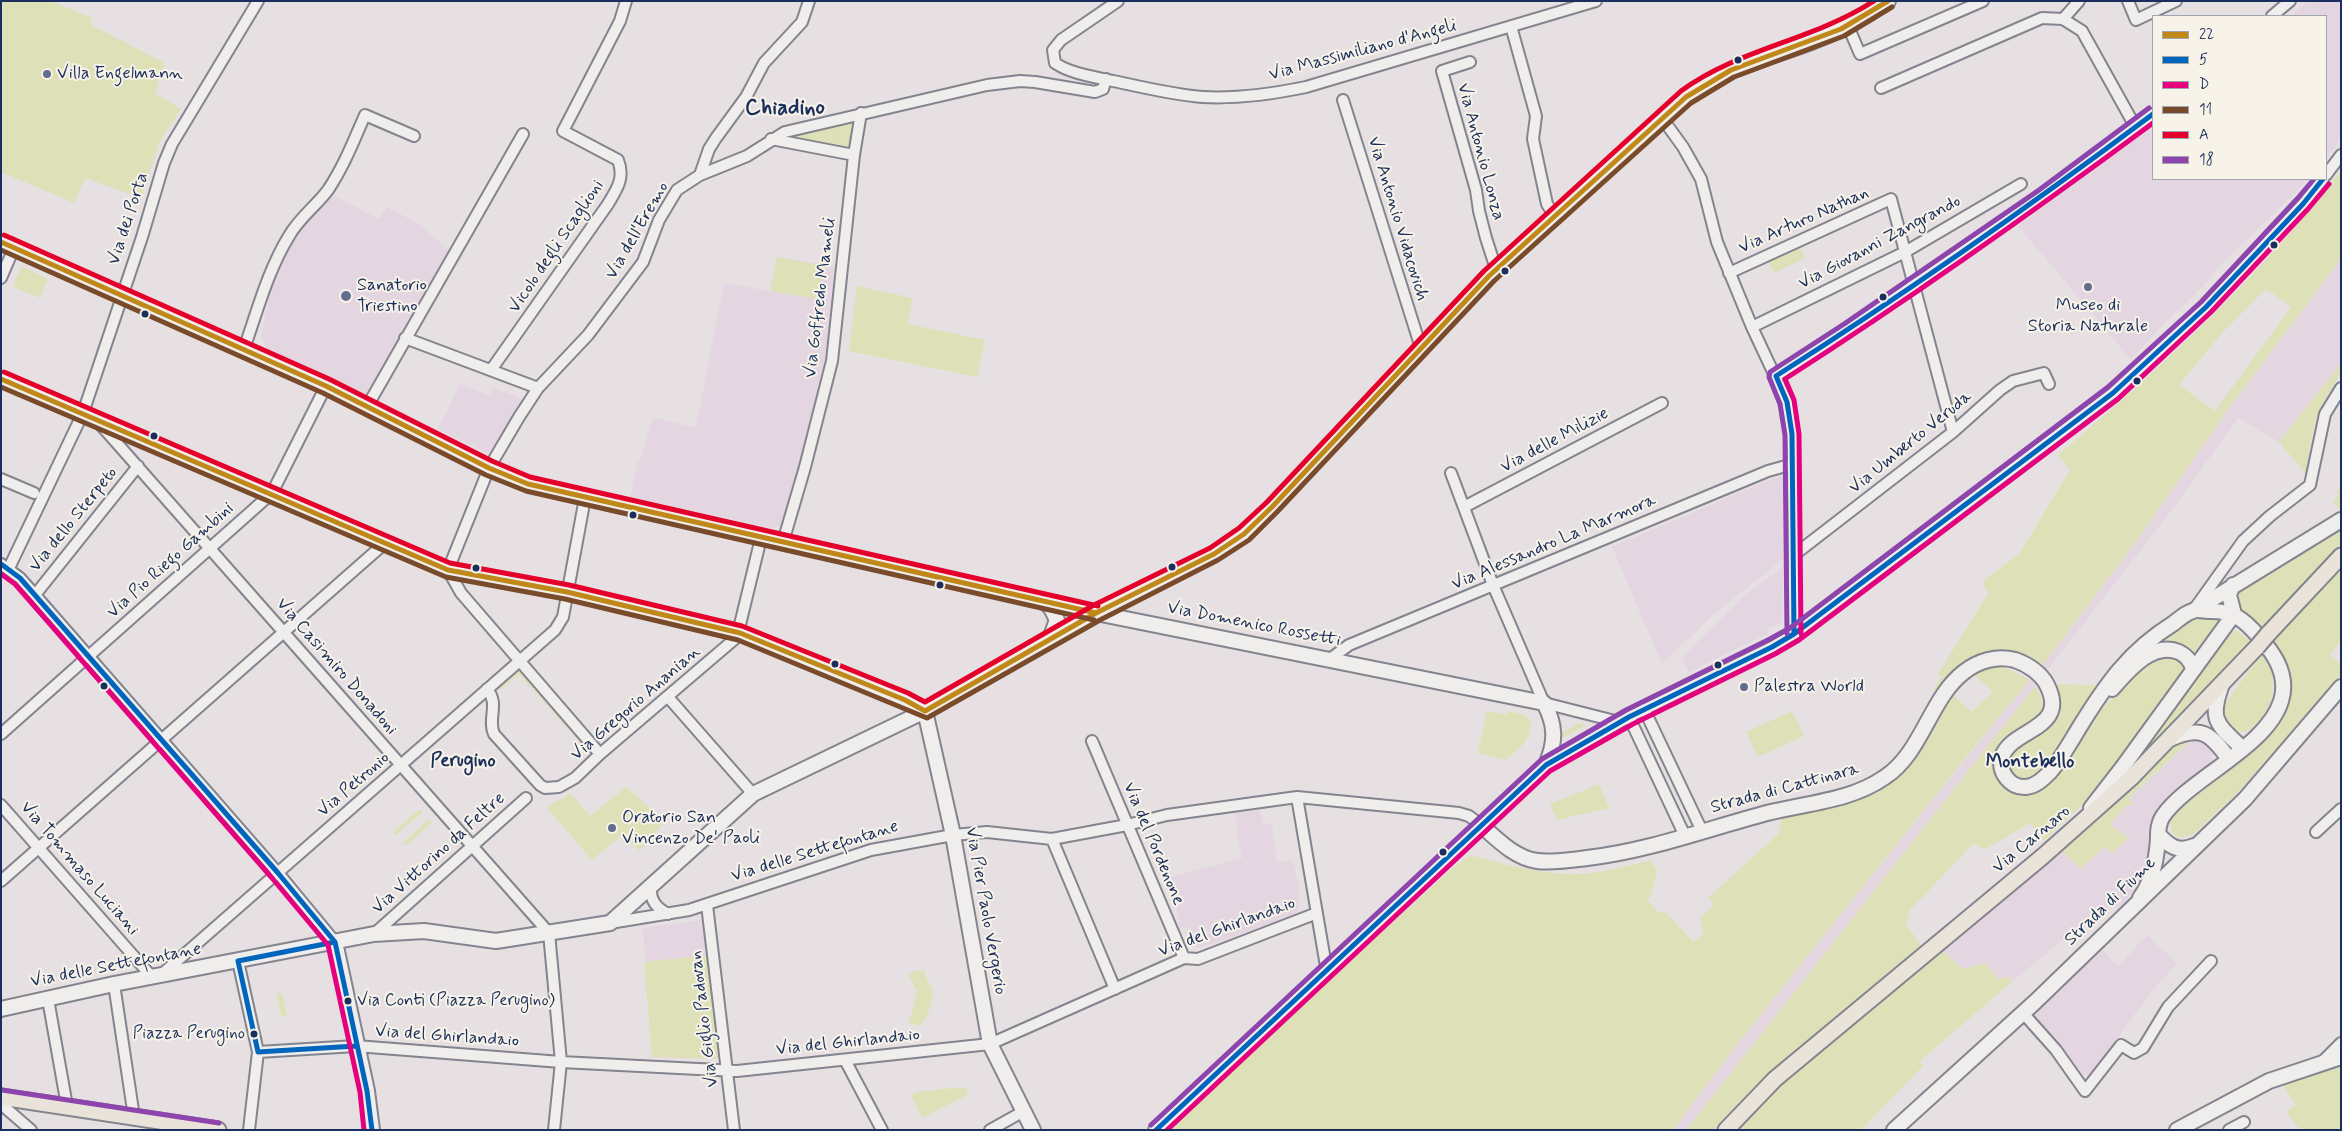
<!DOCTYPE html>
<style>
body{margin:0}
#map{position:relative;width:2342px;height:1131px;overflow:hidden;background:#e7e0e3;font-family:Mynerve,sans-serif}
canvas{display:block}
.frame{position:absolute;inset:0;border:2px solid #1b2f5e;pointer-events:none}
.legend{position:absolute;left:2152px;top:15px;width:175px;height:165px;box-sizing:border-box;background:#f7f3e8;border:1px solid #9fa5b1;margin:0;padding:6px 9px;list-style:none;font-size:15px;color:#1b2f5e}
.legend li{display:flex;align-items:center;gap:10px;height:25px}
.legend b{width:25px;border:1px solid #9fa5b1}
</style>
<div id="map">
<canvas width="2342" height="1131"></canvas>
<div class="frame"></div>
<ul class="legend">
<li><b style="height:6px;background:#c08818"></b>22</li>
<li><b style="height:6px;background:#0065bd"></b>5</li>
<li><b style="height:6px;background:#e5007d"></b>D</li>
<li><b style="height:6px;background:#7a4b2a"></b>11</li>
<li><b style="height:6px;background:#e4002b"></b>A</li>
<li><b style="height:6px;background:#8e44ad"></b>18</li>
</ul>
</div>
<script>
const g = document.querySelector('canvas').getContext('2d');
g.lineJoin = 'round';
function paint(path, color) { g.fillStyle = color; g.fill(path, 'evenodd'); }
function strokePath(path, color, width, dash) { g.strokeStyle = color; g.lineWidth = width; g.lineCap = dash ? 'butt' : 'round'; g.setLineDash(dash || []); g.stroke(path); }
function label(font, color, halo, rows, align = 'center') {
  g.font = font + ' Mynerve,sans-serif'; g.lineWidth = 4; g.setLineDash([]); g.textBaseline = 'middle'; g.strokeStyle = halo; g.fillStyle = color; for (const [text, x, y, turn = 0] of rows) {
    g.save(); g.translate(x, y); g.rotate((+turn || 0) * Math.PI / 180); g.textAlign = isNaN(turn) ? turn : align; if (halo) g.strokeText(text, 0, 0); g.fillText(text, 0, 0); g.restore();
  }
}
paint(new Path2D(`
 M2308 1H2341V139L2326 158V16H2290Z
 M2153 127V179H2309L2211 275 2212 277 2177 312 2176 311 2131 359 2018 226Z
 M331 194 379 219 387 207 421 225 449 251 366 394 267 349 261 337 272 286 291 242 304 223Z
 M777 257 838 267 825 359 784 523 780 526 772 528 630 497 638 461H640L653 417 696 428 724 283 770 291Z
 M2341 259V363L2331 376 2279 442 2238 418 2178 502 2046 672 1686 1130H1673L1728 1056 2086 609 2227 411Z
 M460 384 489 395 493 388 525 400 493 456 438 429Z
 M1784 476 1783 559 1715 613 1662 664 1612 547 1774 478Z
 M1783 567 1782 622 1767 629 1769 633 1689 672 1682 658 1696 643 1746 594Z
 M2199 738 2212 749V761L2159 807 2148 834 2150 857 2147 873 2119 911 2113 904 2082 929 2079 926 2012 982 2006 976 1999 980 1985 963 1963 969 1941 950 2061 850 2105 845 2112 854 2129 837 2110 826 2125 807 2133 804 2129 799 2191 740Z
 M1260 810 1263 825 1272 824 1277 861H1293L1299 890 1298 910 1295 915 1197 949 1190 927 1177 930 1179 920 1167 878 1242 858 1235 830 1238 829 1235 813Z
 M701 920 708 955 720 1059 652 1057 643 928Z
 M2147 935 2177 963 2148 996 2091 1074 2083 1075 2031 1018 2100 948 2118 966Z`), '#e4d6e0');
paint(new Path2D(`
 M1 1H51L92 18 91 25 165 63 155 93 181 109 160 141 141 198 85 178 74 203 1 172Z
 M854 121 850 147 789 138Z
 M2341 170V259L2227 411 2135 543 2042 666C1990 639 1973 651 1939 693L1933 690 1941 677 1938 674 1989 592 1985 588 1984 580 2019 554 2070 470 2058 455C2160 369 2260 277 2341 170ZM2266 289 2291 307 2215 411 2179 385 2224 331Z
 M1798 244 1805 258 1774 273 1767 258Z
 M777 257 825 266 818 299 770 291Z
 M21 266 48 279 40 298 13 287Z
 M857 286 912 298 908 324 985 340 977 377 849 351Z
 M2341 363C2341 381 2328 393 2320 409 2311 429 2309 452 2306 474L2279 442Z
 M2341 487V513L2333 501 2339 496 2336 491Z
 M2341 528V544L2263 629 2239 608 2235 593 2239 588Z
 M2341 566V641L2330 654 2341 664V675L2245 785 2194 834 2179 838C2167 832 2170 823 2174 812L2275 728C2299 696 2294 672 2274 640Z
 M2201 617 2222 618V620L2195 659C2178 648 2170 641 2150 646L2179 627Z
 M2236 630 2251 641 2145 754C2152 735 2220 637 2236 630Z
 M2262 653C2277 674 2277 697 2261 718 2258 723 2253 729 2247 731 2232 735 2221 721 2222 708Z
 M2164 655 2182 659 2186 667 2184 672 2095 793 2044 841 2030 823 1984 850 1974 843 1910 910 1906 924 1921 945 1753 1087 1713 1130H1686L2035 686C2039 693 2045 702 2042 711 2033 734 1988 730 1995 769 1999 796 2030 801 2048 785 2065 770 2075 747 2087 728 2102 706 2140 665 2164 655Z
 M2002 666 2030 680 1975 746 1728 1056 1673 1130H1172L1170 1128 1451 869 1467 857 1474 856C1505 864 1538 874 1570 874 1597 875 1624 867 1650 860 1659 870 1657 874 1653 886 1651 893 1652 895 1647 900L1657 911 1667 913 1693 942 1704 933 1700 918 1714 905 1708 898 1778 834 1782 818 1829 806 1907 765 1953 695 1972 712 1993 691 1973 674 1987 667Z
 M519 667 587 745 584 747 519 674 501 689 497 686Z
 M2054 684 2096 685C2086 703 2046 779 2026 779 2019 779 2014 774 2010 769 2005 731 2076 746 2054 684Z
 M1487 711 1507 715 1508 711 1525 715 1530 719C1534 739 1519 748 1506 760L1478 753Z
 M1792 711 1804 736 1758 757 1746 732Z
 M1580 723 1586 725 1563 738 1561 733Z
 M2191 740 2129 798 2133 804 2125 807 2110 825 2129 838 2112 854 2105 846 2081 869 2061 850 2118 800 2175 746Z
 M1599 784 1609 808 1557 820 1550 804Z
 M626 787 665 821 640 851 622 835 592 860 547 808C555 801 563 799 570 793L590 816Z
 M420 809 423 812 396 835 393 832Z
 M429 819 432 823 406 846 403 843Z
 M1941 950 1963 969 1986 963 1999 980 2006 976 2012 982 1920 1061 1923 1066 1861 1130H1735L1747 1114Z
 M708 955 720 1059 652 1057 644 962Z
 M924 970C925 977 930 982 932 989 935 998 927 1021 919 1026L909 1023 917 992 909 975 914 971Z
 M282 993 287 1016 281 1017 277 994Z
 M2341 1065V1130H2300L2286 1112 2296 1105 2281 1082Z
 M962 1087 966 1089 969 1094 922 1118 911 1096 916 1092Z`), '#dee1b8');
const street = new Path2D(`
 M1118 1 1061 40 1053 50 1055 63C1071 74 1095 77 1113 81 1143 87 1173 95 1203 97 1238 99 1272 94 1306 87L1596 1
 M2128 1 2136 20 2176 1
 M2272 16 2290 1
 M2063 19 2082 31 2136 128
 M1511 26 1536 116 1533 139 1547 204 1554 215
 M1848 26 1860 54 1983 1
 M1470 62 1442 71 1476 190 1479 211 1486 238 1496 269
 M1881 88 2042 18 2063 19 2079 1
 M1343 100 1421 348
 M1662 118 1683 147 1701 179 1717 242 1752 327 1787 402 1792 434 1793 464 1794 634
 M771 139 854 155
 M700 175 709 149 716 138 746 97 764 63 802 22 809 1
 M2326 175 2341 155
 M1729 273 1891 199 1953 432
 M1 278 14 248
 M1752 327 1905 252 2021 184
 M405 338 538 388
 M244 349C257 312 268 270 289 236 299 218 316 206 328 190 344 166 354 140 365 115L414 136
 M491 370 608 204C617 189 625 178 618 160L563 131 620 21 626 1
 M1776 376 1848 330 2043 196 2153 114
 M368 405 523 134
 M100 424 549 933 561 1062 554 1130
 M1451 473 1493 585 1544 703 1619 722
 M1 479 34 493
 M1464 507 1662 403
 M783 542 805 467 832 361 854 155 861 113
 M1794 555 1953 432 2000 390 2013 381 2044 373 2049 384
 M1 564 20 578 35 595 278 873 335 942
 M9 568 83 413 142 237 164 163 172 144 258 1
 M35 595 138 466
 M2195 608 2243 541 2270 516 2310 485 2325 414 2341 388
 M1330 659 1349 645 1768 471 1793 464
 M487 689C500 704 487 719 494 734L540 785 545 788 559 787 575 778 600 754 737 637 761 538
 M668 697 753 794
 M1644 709 1702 831
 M1629 717 1685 836
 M1 734 272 493 326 386
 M1092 741 1184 958
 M600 754 461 593 448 570 489 468 519 417 538 388 588 335 643 262 659 220 677 190 700 175 747 156 785 132 987 85 1020 81 1035 82 1095 92 1103 89 1106 79
 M1546 765 1629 717 1772 647 1794 634 2113 393 2206 307 2303 204 2323 179
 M1297 797 1327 972
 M1 805 152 977
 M2316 832 2341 809
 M1052 839 1115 989
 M1 881 385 543
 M651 888C650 901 657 908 668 914
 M707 905 734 1130
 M610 923 689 910 871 850 953 835 987 832 1052 839 1127 825 1167 815 1297 797 1459 813 1469 816 1482 826
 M374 934 526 798
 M238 961 258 1052 356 1046 561 1062 737 1071 990 1044 1184 958 1198 959 1317 913
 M162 974 555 630 563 617 585 498
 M114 984 134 1117
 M48 999 67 1106
 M2023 1013 2056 1050 2085 1091 2121 1045 2134 1053 2143 1048 2168 1007 2211 961
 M845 1060 882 1130
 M2321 1063 2341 1043
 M1 1104 31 1130
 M249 1130 258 1052
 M990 1130 1024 1111
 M2229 1130 2244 1122`);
const secondary = new Path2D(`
 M1 242 326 386 489 468 528 484 1096 613 1544 703C1556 725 1556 742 1546 765L1156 1130
 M1 379 448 570 567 592 740 633 905 700 925 711
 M1044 601 1051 608 1057 620 1050 639
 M2193 611 2341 520
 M2222 684C2209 720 2216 723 2242 748
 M2112 689C2128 671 2152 641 2179 652 2187 656 2191 661 2193 669
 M925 711 953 835 990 1044 1033 1130
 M2170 739C2201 725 2210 733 2229 759
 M2091 808 2122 768 2234 614 2229 595 2233 585
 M1482 826C1498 840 1515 858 1537 861 1553 863 1570 860 1587 858 1648 851 1707 829 1767 813 1807 803 1851 801 1885 777 1922 753 1930 698 1964 672 1978 661 1997 655 2015 660 2027 664 2041 673 2047 685 2070 730 2011 728 2002 757 1998 772 2010 788 2026 787 2036 786 2043 779 2050 772 2061 759 2070 743 2079 728 2106 684 2129 651 2174 623 2179 619 2187 612 2193 611 2197 609 2204 611 2208 611 2232 610 2244 619 2259 637 2275 654 2289 676 2281 701 2267 747 2190 778 2163 816 2156 826 2159 837 2157 849 2155 867 2151 883 2140 898
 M2158 834C2169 846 2178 853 2194 846
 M335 942 367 1091 372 1130
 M1 1009 114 984 374 934 424 931 496 941 610 923 753 794 925 711 1096 613 1214 554 1244 534 1272 507 1489 276 1686 97C1727 65 1764 60 1811 42 1838 32 1864 18 1888 1
 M1894 1130 2035 1002 2245 799 2341 687
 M2177 1130 2269 1081 2341 1057`);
const primary = new Path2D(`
 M2268 634 2341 556
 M1 1097 218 1130
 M1726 1130 1775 1079 2042 857 2131 778 2257 647`);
strokePath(street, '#83848e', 14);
strokePath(secondary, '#83848e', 18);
strokePath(primary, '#83848e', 19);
strokePath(street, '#f0eeec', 10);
strokePath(secondary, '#f0eeec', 14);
strokePath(primary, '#e9e3da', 15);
const primaryBridge = new Path2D(`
 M2257 647 2268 634`);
strokePath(primaryBridge, '#83848e', 19, []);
strokePath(primaryBridge, '#e9e3da', 15);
strokePath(new Path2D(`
 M1 242 326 386 489 468 528 484 1096 613
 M1 379 448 570 567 592 740 633 905 700 925 711 1096 613 1214 554 1244 534 1272 507 1489 276 1686 97 1731 70 1841 29 1888 1`), '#c08818', 5);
strokePath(new Path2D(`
 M1 564 20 578 278 873 335 942 367 1091 372 1130
 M1794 634 1792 434 1787 402 1776 376C1905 294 2030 206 2153 114
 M335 942 238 961 258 1052 356 1046
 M1156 1130 1546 765 1629 717 1772 647 1794 634 2113 393 2206 307 2303 204 2323 179`), '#0065bd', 5);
strokePath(new Path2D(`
 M1 574 15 584 29 600 272 878 328 945 360 1092 364 1130
 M1801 634 1799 434 1794 400 1785 379C1911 298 2033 212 2153 123
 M1167 1130 1550 771 1633 724 1775 654 1799 640 2118 399 2211 312 2308 209 2329 184`), '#e5007d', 5);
strokePath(new Path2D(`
 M1 250 323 393 486 475 526 491 1094 620
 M1 387 446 577 565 599 738 640 927 718 1100 620 1218 560 1249 540 1277 512 1494 281 1691 103 1734 77 1844 36 1892 7`), '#7a4b2a', 5);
strokePath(new Path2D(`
 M4 235 329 379 492 461 530 477 1098 606
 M4 372 450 563 569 585 742 626 908 693 925 702 1092 606 1210 548 1239 528 1267 502 1484 271 1681 91C1740 48 1812 41 1874 1`), '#e4002b', 5);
strokePath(new Path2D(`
 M1787 634 1785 435 1780 404 1769 377 1770 372 1844 324 2039 190 2149 108
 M2 1090 219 1123
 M1151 1125 1542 759 1626 710 1768 640 1790 628 2108 387 2201 302 2297 199 2314 179`), '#8e44ad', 5);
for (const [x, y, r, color] of [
 [1738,60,4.5,"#1b2f5e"],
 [47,74,5,"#626d8d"],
 [2274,245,4.5,"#1b2f5e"],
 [1505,271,4.5,"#1b2f5e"],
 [2088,287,5,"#626d8d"],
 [346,296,6,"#626d8d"],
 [1883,297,4.5,"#1b2f5e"],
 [145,314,4.5,"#1b2f5e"],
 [2137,381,4.5,"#1b2f5e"],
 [154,436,4.5,"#1b2f5e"],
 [633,515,4.5,"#1b2f5e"],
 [1172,567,4.5,"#1b2f5e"],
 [476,568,4.5,"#1b2f5e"],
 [940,585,4.5,"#1b2f5e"],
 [835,664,4.5,"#1b2f5e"],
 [1718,665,4.5,"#1b2f5e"],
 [104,686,4.5,"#1b2f5e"],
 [1744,687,5,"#626d8d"],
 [612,828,5,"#626d8d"],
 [1443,852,4.5,"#1b2f5e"],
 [348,1001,4.5,"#1b2f5e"],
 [254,1034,4.5,"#1b2f5e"]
]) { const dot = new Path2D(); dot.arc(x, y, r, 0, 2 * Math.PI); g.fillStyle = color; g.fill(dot); strokePath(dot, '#f7f3e8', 2); }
label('17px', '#1b2f5e', '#f7f3e8', [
 ["Via Conti (Piazza Perugino)",357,1001],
 ["Piazza Perugino",245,1034,"right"]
], 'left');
label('18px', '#1b2f5e', '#f7f3e8', [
 ["Via Massimiliano d'Angeli",1363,51,-15],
 ["Via Antonio Lonza",1480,152,75],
 ["Via dei Porta",129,219,-72],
 ["Via Antonio Vidacovich",1397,219,73],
 ["Via Arturo Nathan",1804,221,-24],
 ["Via dell'Eremo",638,231,-60],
 ["Via Giovanni Zangrando",1880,243,-28],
 ["Vicolo degli Scaglioni",557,247,-56],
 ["Via Goffredo Mameli",821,298,-83],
 ["Via delle Milizie",1555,441,-28],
 ["Via Umberto Veruda",1911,443,-39],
 ["Via dello Sterpeto",74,520,-51],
 ["Via Alessandro La Marmora",1554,543,-23],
 ["Via Pio Riego Gambini",171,561,-42],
 ["Via Domenico Rossetti",1254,625,11],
 ["Via Casimiro Donadoni",336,667,49],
 ["Via Gregorio Ananian",636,704,-41],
 ["Via Petronio",354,785,-41],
 ["Strada di Cattinara",1785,789,-15],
 ["Via Carnaro",2032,840,-40],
 ["Via del Pordenone",1153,844,67],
 ["Via delle Settefontane",815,852,-17],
 ["Via Vittorino da Feltre",439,854,-42],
 ["Via Tommaso Luciani",79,869,49],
 ["Strada di Fiume",2111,902,-44],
 ["Via Pier Paolo Vergerio",985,911,80],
 ["Via del Ghirlandaio",1227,928,-20],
 ["Via delle Settefontane",116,966,-11],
 ["Via Giglio Padovan",705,1019,-97],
 ["Via del Ghirlandaio",447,1037,4],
 ["Via del Ghirlandaio",848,1043,-6]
]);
label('18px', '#1b2f5e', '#f7f3e8', [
 ["Villa Engelmann",57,74],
 ["Sanatorio",357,286],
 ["Triestino",357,307],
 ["Museo di",2088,306,"center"],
 ["Storia Naturale",2088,327,"center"],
 ["Palestra World",1754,687],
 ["Oratorio San",622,818],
 ["Vincenzo De' Paoli",622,839]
], 'left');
label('bold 19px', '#1b2f5e', '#f7f3e8', [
 ["Perugino",463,762],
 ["Montebello",2030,763]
]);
label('bold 22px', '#1b2f5e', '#f7f3e8', [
 ["Chiadino",785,109]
]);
</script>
